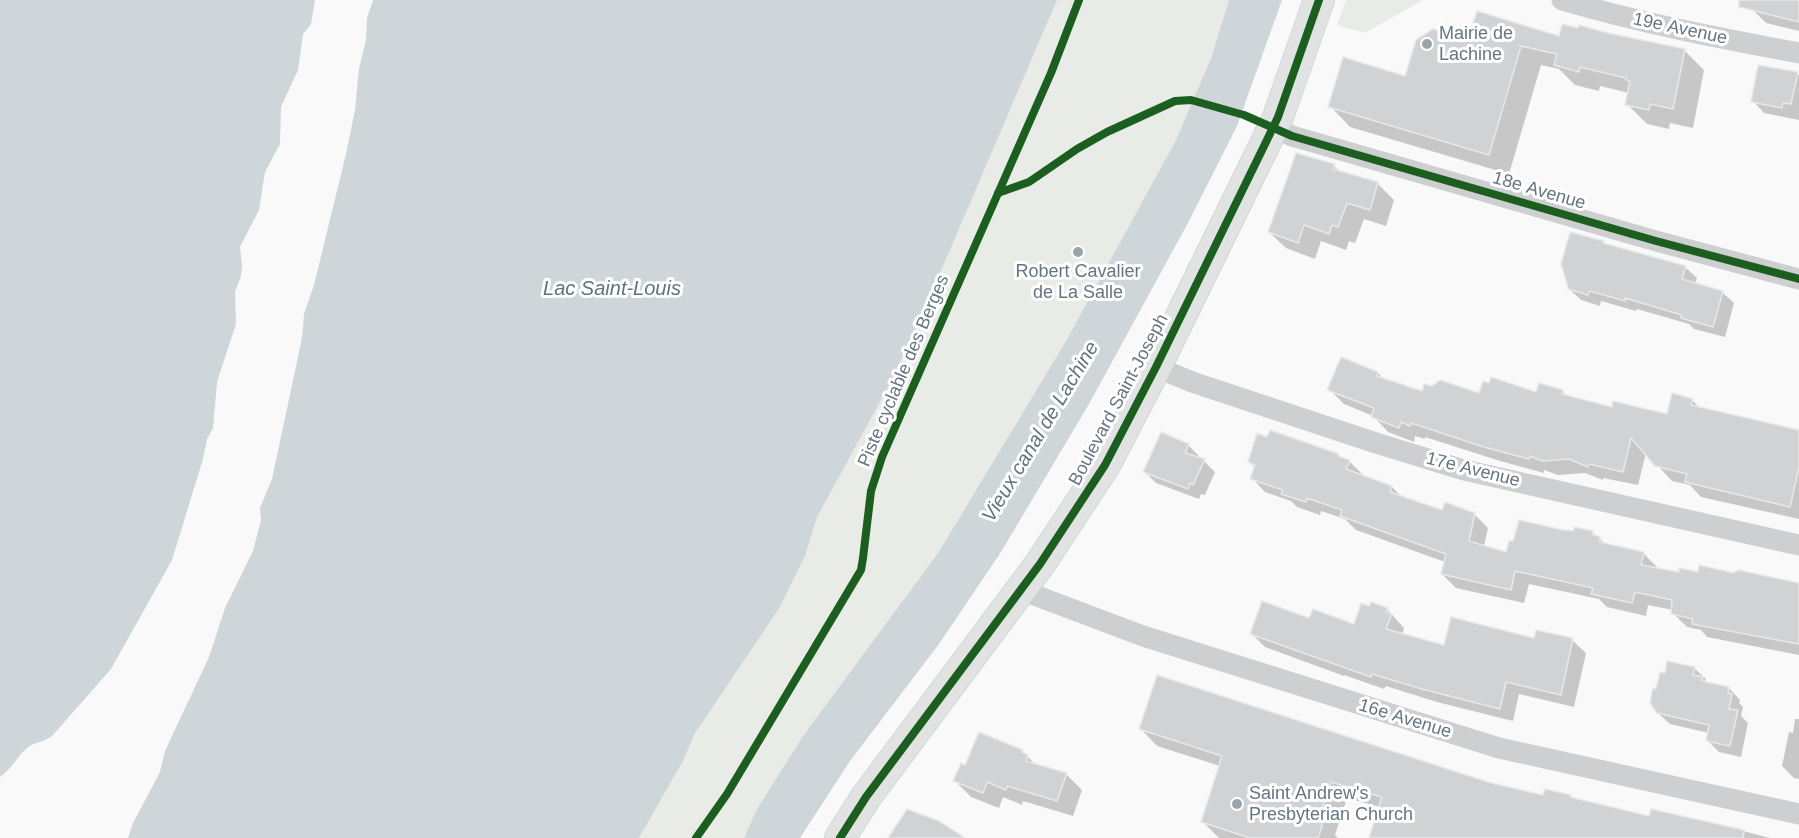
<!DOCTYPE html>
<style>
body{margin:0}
canvas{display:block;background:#f9f9f9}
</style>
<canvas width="1799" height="838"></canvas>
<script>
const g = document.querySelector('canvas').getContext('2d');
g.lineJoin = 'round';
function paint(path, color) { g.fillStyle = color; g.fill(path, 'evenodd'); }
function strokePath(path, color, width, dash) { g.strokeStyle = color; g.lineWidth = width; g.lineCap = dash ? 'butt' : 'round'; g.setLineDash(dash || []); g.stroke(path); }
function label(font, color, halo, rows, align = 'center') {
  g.font = font + ' Arial,sans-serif'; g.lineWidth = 6; g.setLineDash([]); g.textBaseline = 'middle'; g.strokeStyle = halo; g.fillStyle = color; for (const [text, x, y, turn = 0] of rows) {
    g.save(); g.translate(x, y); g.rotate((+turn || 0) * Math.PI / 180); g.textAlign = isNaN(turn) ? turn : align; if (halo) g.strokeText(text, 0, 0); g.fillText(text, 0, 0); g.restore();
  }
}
paint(new Path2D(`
 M1057 0H1229L1211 58 1176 140 1066 341 938 553 803 736 757 809 744 838H639L683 761 694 735 780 607 805 556 817 517 891 382 941 271Z
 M1346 0H1423L1365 33 1337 25Z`), '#e8ebe6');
paint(new Path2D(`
 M0 0H315L311 24 303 34 298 70 281 107 280 144 265 172 259 210 240 247 242 265 241 276 235 292 236 324 217 382 213 428 207 439 203 459 172 560 111 669 53 735C44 743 34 742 27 748 17 756 13 768 0 777Z
 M373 0H1057L941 271 891 382 817 517 805 556 780 607 694 735 683 761 639 838H128L133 823 160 772 165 751 209 657 225 608 253 551 261 520 260 508 272 479 302 338 304 314 314 285 346 154 355 110 359 69 366 40 367 18Z
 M1229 0H1282L1237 126 1189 221 1089 404 1001 552 939 644 850 761 800 838H744L757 809 803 736 938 553 1066 341 1176 140 1211 58Z`), '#ced6d9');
paint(new Path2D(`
 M1755 0H1799V31L1766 23 1753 10Z
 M1608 34 1684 50 1704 70 1693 128 1670 123 1669 129 1647 124 1627 104 1629 93 1600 86 1599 91 1575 85 1559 69 1541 65 1509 174 1350 127 1330 106 1406 78 1469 41 1560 38Z
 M1759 67 1799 75V120L1764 113 1753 101Z
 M1334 166 1341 173 1377 183 1394 200 1386 226 1364 219 1355 243 1349 241 1346 250 1321 241 1315 259 1286 248 1269 232Z
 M1605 245 1685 267 1697 278 1695 284 1722 292 1734 303 1725 337 1694 329 1689 324 1637 309 1636 311 1601 301 1600 306 1581 300 1569 289Z
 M1378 373 1385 380 1423 393 1480 395 1537 394 1562 391 1568 397 1613 409 1668 416 1692 400 1701 409 1799 432V519L1701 497 1690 485 1672 481 1646 453 1638 485 1603 478V480L1585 473 1558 475 1544 470V473L1500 461 1425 437V439L1415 436 1414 442 1388 432 1373 416 1344 404 1329 389Z
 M1188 445 1199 456 1198 459 1204 461 1215 472 1205 495 1201 494 1199 499 1156 483 1145 472Z
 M1338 455 1342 459 1349 461 1363 475 1362 477 1392 487 1403 498 1443 512 1474 514 1488 528 1484 547 1508 553 1563 531 1592 532 1607 545 1643 553 1657 567 1656 569 1680 574H1700L1799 585V655L1707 637 1701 630 1687 627 1673 613V610L1648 605 1646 616 1607 607 1599 599 1529 584 1524 603 1456 588 1442 574 1445 562 1356 530 1345 519 1321 511 1320 515 1297 507 1291 501 1265 492 1252 478 1256 468 1249 462Z
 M1370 607 1387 609 1404 628 1402 635 1446 647 1535 640H1572L1586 653 1574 707 1519 694 1513 721 1437 702 1386 686 1384 689 1344 675V676L1265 647 1252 634 1310 620 1355 626Z
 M1694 668 1706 679 1705 681 1708 684 1729 688 1740 700 1739 703 1743 707 1741 716 1748 723 1741 757 1719 752 1707 740 1709 733 1670 724 1658 713 1657 690 1666 674Z
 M1795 719H1799V779L1794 778 1782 766 1789 732 1793 733Z
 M1141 729 1491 784 1544 797H1570L1572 799 1650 818 1728 827 1770 838H1371L1380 807 1347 798 1335 835 1338 838H1219L1203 822 1220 766 1157 746Z
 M1022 751 1037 766 1066 774 1082 790 1073 816 1023 801 1022 805 1003 797 999 808 971 797 955 781 966 767Z`), '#0003');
const building = new Path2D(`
 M1739 0H1799V22L1739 7Z
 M1477 11 1559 36 1562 24 1578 28 1579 25 1608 33 1685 49 1673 109 1650 104 1649 110 1625 105 1630 81 1626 80V78L1580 67 1579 72 1554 65 1557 54 1521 46 1489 155 1328 107 1343 57 1405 76 1416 40 1433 29 1468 39Z
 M1758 65 1798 72 1791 104 1783 103 1782 108 1751 102Z
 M1296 153 1335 164 1333 169 1378 182 1370 210 1347 203 1338 227 1332 225 1329 234 1304 225 1298 243 1268 232Z
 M1570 232 1604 241 1603 243 1686 266 1682 279 1723 291 1713 327 1681 318 1682 315 1625 298V301L1590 291 1588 295 1568 289V287L1561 264Z
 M1341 357 1378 372 1377 376 1422 391 1424 384 1432 386 1440 380 1479 393 1483 381 1489 383 1491 377 1536 392 1539 383 1563 390 1562 394 1612 407 1613 401 1667 414 1672 393 1693 399 1691 405 1799 430V467L1790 507 1685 482 1687 474 1655 466 1631 438 1623 472 1589 464 1588 467 1569 459 1543 461 1530 456 1529 459 1484 447 1411 423 1410 426 1401 422 1399 428 1371 417 1374 408 1327 390Z
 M1270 430 1339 454 1338 456 1350 460 1346 469 1392 486 1390 492 1442 510 1445 502 1475 513 1469 541 1506 552 1509 541H1513L1519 520 1563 530 1574 531V527L1593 531 1592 534 1600 537V542L1644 552 1641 565 1679 572V568L1698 572 1699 565 1734 573 1738 570 1799 583V644L1692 624 1693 619 1671 614 1672 600 1635 592 1632 603 1591 594 1593 588 1515 571 1511 590 1441 574 1446 554 1340 516 1342 510 1307 498 1306 502 1281 494 1283 490 1250 479 1255 465 1248 462 1257 433 1267 437Z
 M1161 432 1189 444 1185 453 1205 459 1193 485 1190 483 1188 489 1143 472Z
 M1262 601 1309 618 1313 609 1354 624 1361 603 1369 606 1371 602 1388 608 1386 612 1392 614 1386 629 1444 645 1451 617 1534 638 1536 630 1573 638 1561 695 1506 682 1500 709 1422 689 1372 674 1371 677 1250 634Z
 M1667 661 1695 667 1693 675 1703 677 1702 681 1729 687 1728 693 1732 694 1729 709 1738 710 1730 746 1706 741 1709 725 1657 713 1650 703 1653 688 1656 689 1660 672 1665 673Z
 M1157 675 1491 783 1543 795 1545 789 1571 795 1570 797 1649 816 1651 809 1744 830 1743 838H1369L1382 797 1331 782 1318 820 1323 822 1318 838H1250L1201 822 1222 756 1139 729Z
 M979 732 1023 750 1022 752 1028 755 1026 761 1067 773 1057 801 1007 786 1006 790 987 782 983 793 953 781 961 763 965 765Z
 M907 809 939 821 965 838H888Z`);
paint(building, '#d0d2d3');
strokePath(building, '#e8e8e8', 1.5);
const secondary = new Path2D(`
 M840 838 866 797 1040 564 1105 465 1156 367 1266 142 1278 117 1319 0`);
strokePath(secondary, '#d5d6d7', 32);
strokePath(new Path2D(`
 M1562 0C1640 23 1719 38 1799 53
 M1273 127 1292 136 1656 241 1799 279
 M1156 367 1192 382 1376 443 1464 470 1799 545
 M1021 590 1143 636 1499 748 1799 814`), '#cecfd0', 21);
strokePath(secondary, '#e1e2e2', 30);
strokePath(new Path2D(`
 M998 193 1029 182 1077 149 1107 132 1175 101 1191 100 1244 115 1292 136 1656 241 1799 279
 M696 838 727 794 861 570 863 558 871 491 882 457 1051 73 1079 0
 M840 838 866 797 1040 564 1105 465 1156 367 1266 142 1278 117 1319 0`), '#1b5e20', 8);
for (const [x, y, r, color] of [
 [1427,44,6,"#99a4ac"],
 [1078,252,6,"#99a4ac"],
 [1237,804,6,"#99a4ac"]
]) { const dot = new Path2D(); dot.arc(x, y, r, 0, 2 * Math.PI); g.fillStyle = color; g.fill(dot); strokePath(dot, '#fff', 2); }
label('18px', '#657683', '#fff', [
 ["19e Avenue",1680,29,12],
 ["18e Avenue",1539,191,16],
 ["Piste cyclable des Berges",904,371,-67],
 ["Boulevard Saint-Joseph",1119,400,-62],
 ["17e Avenue",1473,470,14],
 ["16e Avenue",1405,719,17]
]);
label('18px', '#657683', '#fff', [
 ["Mairie de",1439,34],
 ["Lachine",1439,55],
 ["Robert Cavalier",1078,272,"center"],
 ["de La Salle",1078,293,"center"],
 ["Saint Andrew's",1249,794],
 ["Presbyterian Church",1249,815]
], 'left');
label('italic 20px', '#60757c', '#fff', [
 ["Lac Saint-Louis",612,289],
 ["Vieux canal de Lachine",1041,432,-59]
]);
</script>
